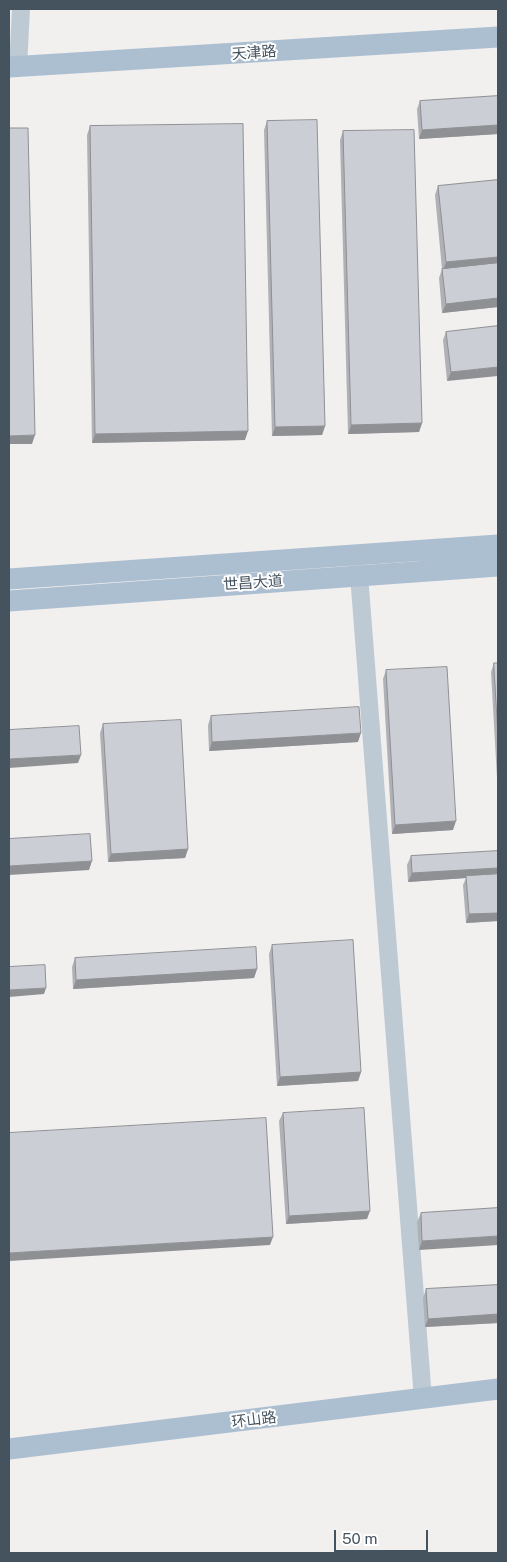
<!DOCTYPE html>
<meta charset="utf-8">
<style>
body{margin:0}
#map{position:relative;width:507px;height:1562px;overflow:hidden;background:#f2efef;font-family:"Public Sans",sans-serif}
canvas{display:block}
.frame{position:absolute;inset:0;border:10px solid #45535f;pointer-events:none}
.scale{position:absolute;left:334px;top:1530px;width:94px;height:22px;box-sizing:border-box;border:2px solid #45535f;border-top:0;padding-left:6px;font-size:15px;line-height:18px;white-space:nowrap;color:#45535f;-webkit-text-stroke:4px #fff;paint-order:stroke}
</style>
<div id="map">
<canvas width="507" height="1562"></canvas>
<div class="frame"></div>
<div class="scale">50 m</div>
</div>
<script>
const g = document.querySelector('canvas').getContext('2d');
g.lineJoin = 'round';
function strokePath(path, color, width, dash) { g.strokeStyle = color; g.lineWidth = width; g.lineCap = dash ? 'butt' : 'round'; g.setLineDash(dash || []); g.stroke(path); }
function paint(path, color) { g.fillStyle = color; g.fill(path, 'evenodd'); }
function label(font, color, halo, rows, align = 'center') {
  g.font = font + ' "Public Sans","Noto Sans SC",sans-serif'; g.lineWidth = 4; g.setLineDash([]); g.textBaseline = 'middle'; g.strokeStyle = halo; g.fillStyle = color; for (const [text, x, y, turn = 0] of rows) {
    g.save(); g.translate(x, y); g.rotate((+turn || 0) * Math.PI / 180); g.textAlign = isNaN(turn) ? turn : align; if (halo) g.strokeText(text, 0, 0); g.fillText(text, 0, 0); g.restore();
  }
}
strokePath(new Path2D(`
 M18 67 21 9
 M359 575 423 1399`), '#becad3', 18);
strokePath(new Path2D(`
 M9 67 498 37
 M9 579 498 545
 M9 601 498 566
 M9 1449 498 1389`), '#acbfd1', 21);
paint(new Path2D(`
 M498 96V134L419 139 417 109 420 101Z
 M267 121 325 426 322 435 272 436 264 130Z
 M90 126 245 440 92 443 87 135Z
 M343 131 422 423 419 432 348 434 340 140Z
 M498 180V307L442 313 439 278 442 269 435 195 438 186Z
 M498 326 447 381 443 340 446 332Z
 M494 663H498V796L491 672Z
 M386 670 453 830 392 834 383 679Z
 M211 716 358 742 209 751 208 725Z
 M103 724 188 849 185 858 108 862 100 733Z
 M498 851V921L466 923 463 885 466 878 408 882 407 865 411 856Z
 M272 945 361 1072 358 1081 277 1086 269 954Z
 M75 958 257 969 254 978 73 989 72 967Z
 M283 1113 367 1219 286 1224 279 1121Z
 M498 1208 419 1250 417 1222 421 1213Z
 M498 1285V1323L425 1327 423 1298 426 1289Z`), '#afb1b6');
paint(new Path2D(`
 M498 125V134L419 139 422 130Z
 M498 257V266L443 271 446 262Z
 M498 298V307L442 313 446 304Z
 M498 367V376L447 381 451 372Z
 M422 423 419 432 348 434 351 425Z
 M325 426 322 435 272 436 275 427Z
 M248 431 245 440 92 443 95 434Z
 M35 435 32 444H9V436Z
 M361 733 358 742 209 751 212 742Z
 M81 755 78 763 9 768V759Z
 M456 821 453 830 392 834 395 825Z
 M188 849 185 858 108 862 111 854Z
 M92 861 89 870 9 875V866Z
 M498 868V876H466V878L408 882 412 873Z
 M498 913V921L466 923 469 914Z
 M257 969 254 978 73 989 76 980Z
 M46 988 44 994 9 997V990Z
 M361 1072 358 1081 277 1086 280 1077Z
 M370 1211 367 1219 286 1224 289 1216Z
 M498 1236V1245L419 1250 422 1241Z
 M273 1237 270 1245 9 1261V1253Z
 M498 1314V1323L425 1327 428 1319Z`), '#8e9094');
const building = new Path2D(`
 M498 96V125L422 130 420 101Z
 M317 120 325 426 275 427 267 121Z
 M243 124 248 431 95 434 90 126Z
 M9 128H28L35 435 9 436Z
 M414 130 422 423 351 425 343 131Z
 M498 180V257L446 262 438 186Z
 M498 263V298L446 304 442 269Z
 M498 326V367L451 372 446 332Z
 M494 663H498V735Z
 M447 667 456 821 395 825 386 670Z
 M359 707 361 733 212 742 211 716Z
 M181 720 188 849 111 854 103 724Z
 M79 726 81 755 9 759V730Z
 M90 834 92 861 9 866V839Z
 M498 851V868L412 873 411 856Z
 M498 874V913L469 914 466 876Z
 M353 940 361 1072 280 1077 272 945Z
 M256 947 257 969 76 980 75 958Z
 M45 965 46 988 9 990V967Z
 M364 1108 370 1211 289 1216 283 1113Z
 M266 1118 273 1237 9 1253V1133Z
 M498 1208V1236L422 1241 421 1213Z
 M498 1285V1314L428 1319 426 1289Z`);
paint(building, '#cbced4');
strokePath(building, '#8e9094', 1);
label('15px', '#45535f', '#fff', [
 ["天津路",254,53,-4],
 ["世昌大道",253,583,-4],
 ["环山路",254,1420,-7]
]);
</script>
